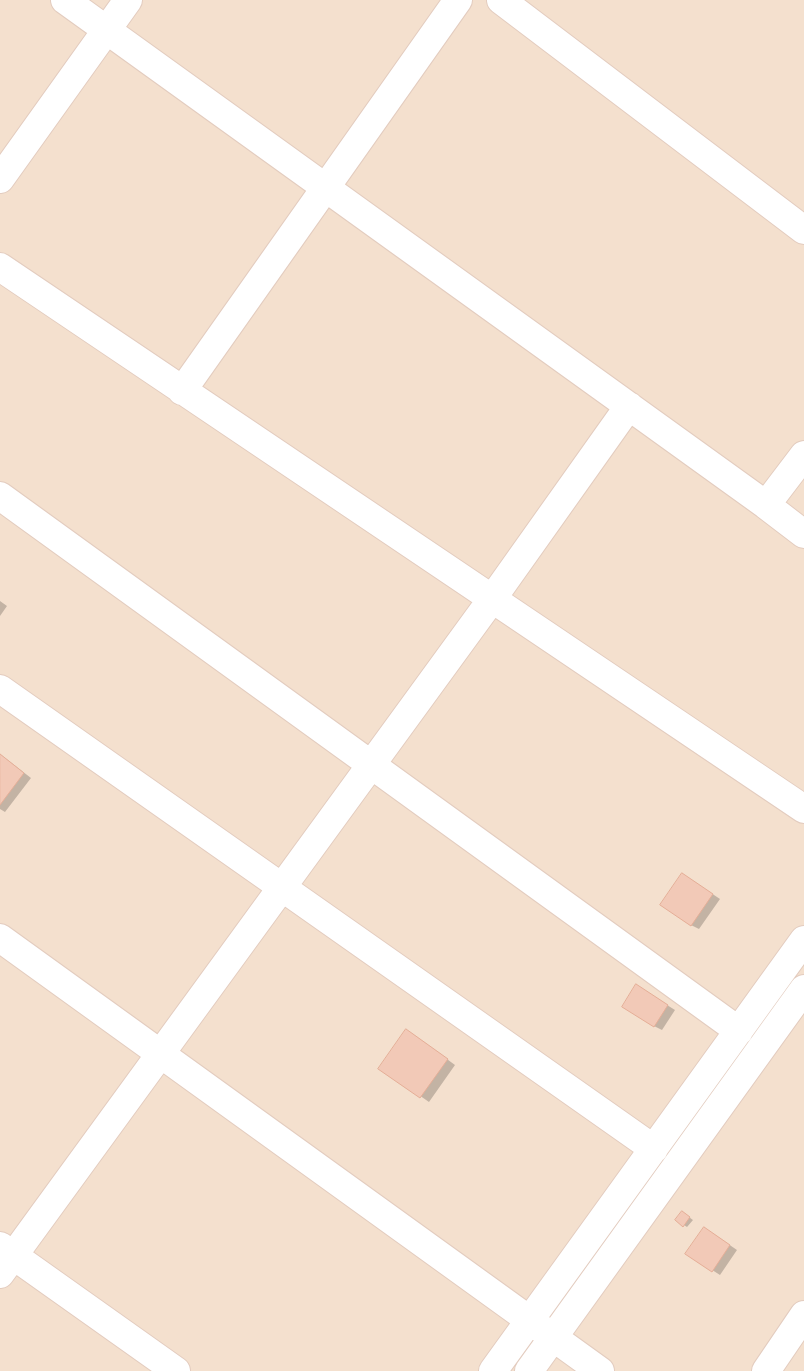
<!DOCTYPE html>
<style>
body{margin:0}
canvas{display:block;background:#fdefe0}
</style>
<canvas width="804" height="1371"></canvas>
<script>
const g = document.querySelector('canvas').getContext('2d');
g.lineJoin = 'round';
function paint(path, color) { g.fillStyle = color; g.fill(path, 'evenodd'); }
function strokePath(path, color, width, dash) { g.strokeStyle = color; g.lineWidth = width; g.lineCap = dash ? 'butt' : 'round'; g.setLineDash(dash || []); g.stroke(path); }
paint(new Path2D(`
 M0 0H804V1371H0Z`), '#f4e0ce');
paint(new Path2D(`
 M0 601 7 606 0 616Z
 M0 754 31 778 5 812 0 809Z
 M690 879 720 899 699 929 691 925Z
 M643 990 675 1010 662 1030 654 1026Z
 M414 1035 455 1065 429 1102 380 1068Z
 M686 1215 693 1220 687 1227 684 1225Z
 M712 1233 737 1250 720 1275 687 1254Z`), '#0003');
const building = new Path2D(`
 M0 754 24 773 0 805Z
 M682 873 713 894 691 926 660 905Z
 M636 984 668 1005 654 1027 622 1007Z
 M406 1029 448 1059 420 1098 378 1069Z
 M682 1211 690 1217 683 1227 675 1220Z
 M704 1227 730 1245 712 1272 685 1254Z`);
paint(building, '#f2c9b7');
strokePath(building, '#e5ae97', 1);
const minor = new Path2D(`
 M65 0 766 505 804 534
 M501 0 804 230
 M0 179 128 0
 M0 267 804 809
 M182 391 458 0
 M0 496 739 1031
 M766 505 804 455
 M0 689 654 1149
 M0 938 600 1371
 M0 1246 176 1371
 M0 1274 492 599 629 406
 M493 1371 804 940
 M529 1371 804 989
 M766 1371 804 1315`);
strokePath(minor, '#e3ccbf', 30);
strokePath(minor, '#fff', 28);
</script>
